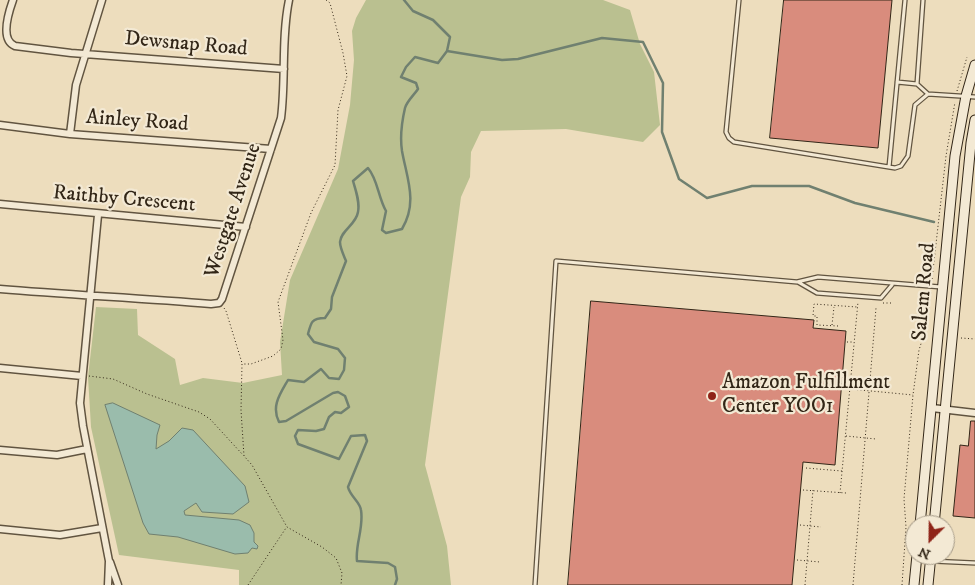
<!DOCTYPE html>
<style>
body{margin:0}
#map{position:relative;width:975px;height:585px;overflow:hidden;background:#edddbd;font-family:"IM FELL DW Pica",serif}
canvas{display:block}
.north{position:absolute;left:905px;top:515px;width:50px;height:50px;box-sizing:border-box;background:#f3e9d4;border:1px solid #a69b88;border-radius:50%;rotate:203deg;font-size:14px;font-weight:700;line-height:20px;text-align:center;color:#322617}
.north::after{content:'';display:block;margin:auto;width:18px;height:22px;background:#8f2418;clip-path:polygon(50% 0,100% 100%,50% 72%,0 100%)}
</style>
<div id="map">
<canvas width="975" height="585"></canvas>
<div class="north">N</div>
</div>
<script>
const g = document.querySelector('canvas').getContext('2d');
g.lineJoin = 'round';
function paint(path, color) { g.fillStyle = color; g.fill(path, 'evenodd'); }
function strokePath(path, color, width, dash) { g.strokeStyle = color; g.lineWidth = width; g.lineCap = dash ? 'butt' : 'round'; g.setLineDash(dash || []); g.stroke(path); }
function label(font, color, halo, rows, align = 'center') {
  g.font = font + ' "IM FELL DW Pica",serif'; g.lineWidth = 4.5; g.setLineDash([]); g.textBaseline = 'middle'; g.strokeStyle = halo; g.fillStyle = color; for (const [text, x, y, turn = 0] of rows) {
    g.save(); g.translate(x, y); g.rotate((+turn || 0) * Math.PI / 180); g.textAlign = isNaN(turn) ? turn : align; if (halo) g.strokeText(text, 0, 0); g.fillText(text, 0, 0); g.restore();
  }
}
paint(new Path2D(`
 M366 0H603L630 10 640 44 654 72 660 125 643 142 566 129 481 131 471 152 470 177 461 197 425 465 447 546 451 585H239V570L119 555 91 427 88 377 96 307 137 309 138 335 175 359 180 385 203 378 243 383 282 375 280 342 290 280 338 169 350 105 354 60 352 31 356 18Z`), '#bac090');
const water = new Path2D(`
 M113 403 160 425 157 435 156 449 169 441 182 428 193 430 245 486 249 502 233 514 202 512 196 503 184 511 185 515 239 520 250 525 254 533V542L258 546 257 549 252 548 248 553 235 554 178 537 149 534 143 523 105 405Z`);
paint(water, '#9abcac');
strokePath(water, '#708070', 1);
strokePath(new Path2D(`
 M447 51 502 60 518 59 602 38 643 42 663 83 662 132 679 179 707 198 752 186H809L855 203 934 222
 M395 585 397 579 395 567 388 563 357 561C355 544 364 528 361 510 360 502 350 496 348 487L367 441 365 435 351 436 339 459 298 444 295 436 298 430 316 431 324 429 329 417 335 412 341 413 349 407 345 396 338 392 333 393 286 421 279 422C271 406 280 394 288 380L304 382 321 369 329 378 339 379 344 370 345 358 338 349 314 342 308 334C311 322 312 318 325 318L331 309 332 297 346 261C344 256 340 248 340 242 341 230 356 225 358 212 360 202 356 191 353 181L368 168C378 180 378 197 386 211L382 230 386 233 402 229C418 202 407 179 402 151 400 138 402 121 405 108 407 101 414 95 418 89L416 83 401 77 406 67 415 57 438 63 447 51 450 37 433 20 413 11 404 0`), '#708070', 2.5);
const building = new Path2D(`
 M784 0H892L878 148 770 138Z
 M591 301 814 320 813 328 846 331 835 465 803 462 792 585H568Z
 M971 421H975V518L953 516 960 445 968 446Z`);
paint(building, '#d98c7d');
strokePath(building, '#322617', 1);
const lane = new Path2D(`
 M739 0 726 132 729 138 734 142 895 168 901 166 908 156 915 105 928 94
 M897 82 917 84 928 94 975 97
 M917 84 923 0
 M889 167 905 0
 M798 282 817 293 881 298 892 285
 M931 561 975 563
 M535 585 556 261 797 282 818 277 941 287`);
const street = new Path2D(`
 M13 0C8 14 0 40 15 46L71 53 284 69
 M0 125 70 134 271 149
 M70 134 76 85 102 0
 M0 204 246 227
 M98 215 80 403 83 426 109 561 108 585
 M0 289C70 295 141 298 211 304L219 303 222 299 281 118C286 79 281 39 289 0
 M0 368 82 376
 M932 408 975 413
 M0 450 57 455 87 449
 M0 529 60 535 102 528
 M110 562 118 585`);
const secondary = new Path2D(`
 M920 525 955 156 966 96 975 65
 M934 525 971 143 975 120
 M914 585 917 555
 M928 585 931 555`);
strokePath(lane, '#615440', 5.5);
strokePath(street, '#615440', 9);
strokePath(secondary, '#322617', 11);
strokePath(new Path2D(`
 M326 0 330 3 343 53 347 76 338 110 335 165 311 213 278 302 283 340 281 349 273 356 251 364H242L241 410 244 456 252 465 287 527 322 547 336 558 342 573 341 585
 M957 91 967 57
 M932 279 946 156 955 102
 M883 303H891
 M224 308 226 311 242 363
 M832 325 834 307
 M838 326 817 325V316H813L814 304 857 307
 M961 338 975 339
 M847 342H854
 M89 376 113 379 147 394 199 412 210 419 243 455
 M850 389 913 395
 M846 436 876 439
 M806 468 842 471
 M803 490 846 493
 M840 493 858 302
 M800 525 821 527
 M797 560 820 562
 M248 585 286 528
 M805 585 813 490
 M853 585 876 308
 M902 585 906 527 904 499 913 395 919 350 927 325 931 291`), '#322617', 1, [1, 2.5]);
strokePath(lane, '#f3e9d4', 3);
strokePath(street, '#f3e9d4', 6);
strokePath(secondary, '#f3e9d4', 9);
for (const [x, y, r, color] of [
 [712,396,5,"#8f2418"]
]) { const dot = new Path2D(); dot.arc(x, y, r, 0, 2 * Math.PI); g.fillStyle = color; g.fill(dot); strokePath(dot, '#f3e9d4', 2); }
label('21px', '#322617', '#f3e9d4', [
 ["Dewsnap Road",186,45,5],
 ["Ainley Road",137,122,4],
 ["Raithby Crescent",124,200,5],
 ["Westgate Avenue",234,211,-72],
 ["Salem Road",925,292,-85]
]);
label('21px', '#322617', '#f3e9d4', [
 ["Amazon Fulfillment",722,384],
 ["Center YOO1",722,408]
], 'left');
</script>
